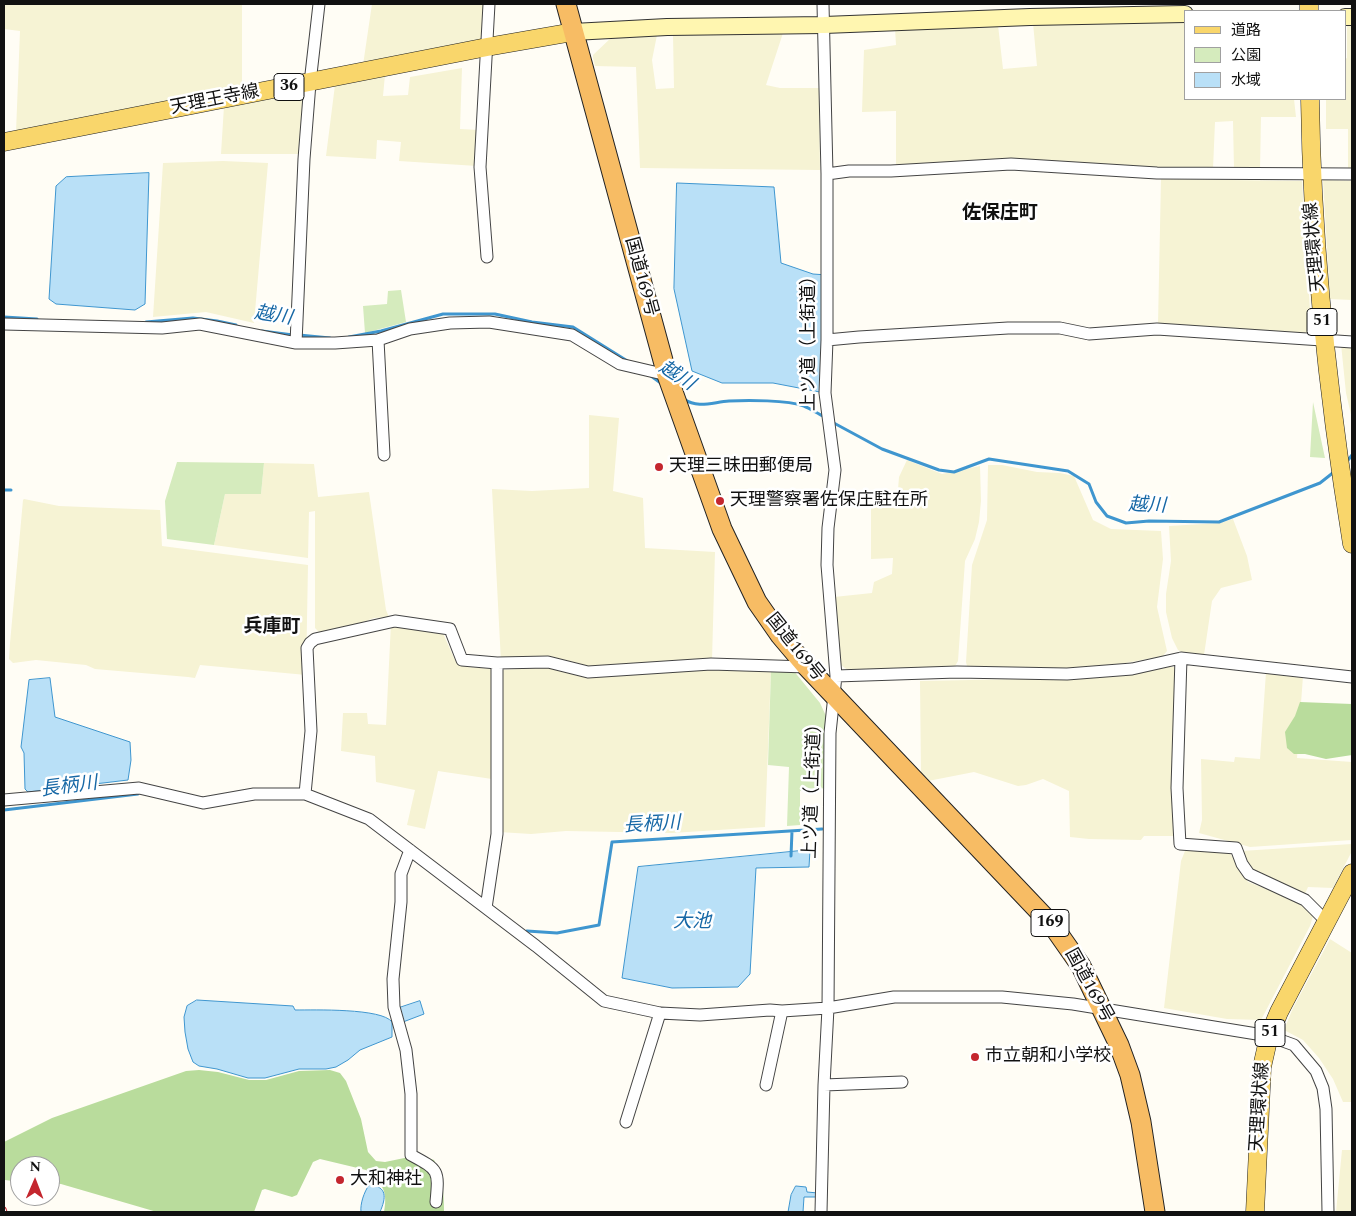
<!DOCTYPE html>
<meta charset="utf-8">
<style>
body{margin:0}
#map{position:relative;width:1356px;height:1216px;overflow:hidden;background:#fffdf5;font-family:Spectral,"Noto Sans JP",serif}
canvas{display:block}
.frame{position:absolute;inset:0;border:5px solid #111;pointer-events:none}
.legend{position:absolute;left:1184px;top:10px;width:162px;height:90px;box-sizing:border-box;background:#fff;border:1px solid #a0a0a0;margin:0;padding:6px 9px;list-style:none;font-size:15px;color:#111}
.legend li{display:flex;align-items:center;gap:10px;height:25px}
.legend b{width:25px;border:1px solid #a0a0a0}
.north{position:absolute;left:10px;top:1156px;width:50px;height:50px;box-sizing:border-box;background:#fff;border:1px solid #a0a0a0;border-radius:50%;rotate:1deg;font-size:14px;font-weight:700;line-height:20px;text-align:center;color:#111}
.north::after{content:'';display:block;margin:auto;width:18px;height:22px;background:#c4262e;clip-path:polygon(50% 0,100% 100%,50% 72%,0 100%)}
</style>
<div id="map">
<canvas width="1356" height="1216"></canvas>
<div class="frame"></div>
<ul class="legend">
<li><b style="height:6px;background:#f9d66b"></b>道路</li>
<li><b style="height:14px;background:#d5ebbd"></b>公園</li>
<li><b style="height:14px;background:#b9e0f7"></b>水域</li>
</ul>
<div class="north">N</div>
</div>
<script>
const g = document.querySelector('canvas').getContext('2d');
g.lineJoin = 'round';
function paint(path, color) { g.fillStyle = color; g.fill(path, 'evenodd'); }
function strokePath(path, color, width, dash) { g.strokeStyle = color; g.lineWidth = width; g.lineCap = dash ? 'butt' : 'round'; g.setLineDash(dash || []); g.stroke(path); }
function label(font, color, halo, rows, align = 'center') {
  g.font = font + ' Spectral,"Noto Sans JP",serif'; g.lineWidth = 5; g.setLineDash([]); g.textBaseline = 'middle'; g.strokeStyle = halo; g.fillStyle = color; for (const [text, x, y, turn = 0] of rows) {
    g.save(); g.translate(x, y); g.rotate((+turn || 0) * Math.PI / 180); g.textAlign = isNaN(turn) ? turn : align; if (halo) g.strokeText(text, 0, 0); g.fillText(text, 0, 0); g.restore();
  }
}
paint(new Path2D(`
 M4 4H242V87L16 132 20 31 4 29Z
 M372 4H484L482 40 363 65Z
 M1347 21 1352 22V170H1348V129H1326V99H1345V59L1347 58Z
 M1185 22V99H1294L1296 117H1261L1260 170 1234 169 1233 121 1215 122 1213 169H896V111L862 112 864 50 896 45 895 28 998 25 1003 69 1037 66 1033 23Z
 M783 33 766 85 780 88H819L820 170 640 168 636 67 595 66 593 58V55L613 36 657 35 652 60 656 89 674 88 673 35Z
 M462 68 460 129 479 130 477 166 399 161 401 142 377 140 376 159 326 156 335 85 385 75 383 96 408 95 410 77Z
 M298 91 305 98 299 154H221L224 106Z
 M223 161 268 163 254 323 206 312 153 317 163 163Z
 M1161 179 1302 181 1311 327 1307 334 1158 324Z
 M1323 180 1352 181V300L1330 299Z
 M1341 344 1352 345V419L1346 393Z
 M589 415 619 418 613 491 643 498 645 548 715 552 712 660 584 667 501 662 492 489 532 491 589 488Z
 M907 460 942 474 980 466 981 501 979 522 975 539 965 561 958 661 955 666 866 672 849 671 841 665 834 597 872 593 874 582 892 574 893 558 871 559V502H897L899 477Z
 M264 463 314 464 318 497 369 492 386 610 389 617 374 618 335 633 319 632 315 628V511L309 512 308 558 214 545 225 494H261Z
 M988 465H1002L1037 472 1060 473 1074 476 1093 520 1111 529 1161 531 1163 559 1157 607 1167 651 1163 656 1120 664 1074 668H981L967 666 966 662 972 565 987 520Z
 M24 499 59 506 160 510 162 546 308 565 306 675 200 665 195 678 188 677 95 669 86 665 36 660 13 663 9 659 10 643 23 500Z
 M1233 519 1247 556 1252 580 1221 588 1212 601 1204 655 1185 654 1178 650 1172 638 1166 612V594L1171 561 1169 526 1220 523Z
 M391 623 442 631 454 658 459 664 468 667 495 669 492 779 438 771 425 829 407 825 415 790 376 782 375 756 341 751 343 713H367L368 724 386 725Z
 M548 667 771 670 765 827 672 833 566 831 531 834 499 832 502 670Z
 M1169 667H1174L1178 670 1175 836H1144L1141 840 1089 839 1070 837 1069 791 1043 779 1026 785 1018 786 974 772 928 781 921 775 920 681 1072 678 1145 672Z
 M1266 672 1303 676 1297 758 1352 762V840L1250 847 1199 833 1202 820 1201 759 1234 762 1235 757 1260 759Z
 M1193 844 1228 850 1248 882 1293 899 1310 911 1313 916 1310 926 1261 1020 1227 1019 1164 1008 1181 861 1185 851Z
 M1352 844 1351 853 1333 888 1308 887 1304 896 1254 874 1244 860 1241 851Z
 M1330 939 1352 953V1102H1343L1333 1079 1319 1058 1303 1040 1284 1030 1293 1008Z
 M1342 1150H1352V1212H1336Z`), '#f6f3d4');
paint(new Path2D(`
 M401 290 406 322 365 333 363 306 387 304 388 291Z
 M1313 402 1325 458 1310 457Z
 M177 462 264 463 261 494H225L214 545 167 539 165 501Z
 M771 670H793L820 703 826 716V788L800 791V825L787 826 789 767 768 765Z`), '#d5ebbd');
paint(new Path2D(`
 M1300 702 1352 704V755L1326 759 1305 754H1294L1287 748 1285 732 1295 716Z
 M199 1070 218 1072 249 1080H266L299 1071 330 1070 340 1073 346 1081 361 1119 368 1152 376 1161 385 1162 419 1155 434 1160C443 1178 444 1193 444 1212H384C388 1192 383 1183 366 1170L320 1159 313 1162 297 1195 292 1197 265 1189 262 1190 254 1212H157L61 1184 50 1183V1166H20V1182L5 1180 4 1178V1142L52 1118 186 1071Z`), '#b9dc9c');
const water = new Path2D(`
 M149 173 145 304 135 310 56 304 49 299 56 186 66 177Z
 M677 183 774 187 781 263 813 274 827 275 825 393 773 383H722L692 371 674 289Z
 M50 678 55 717 130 742 131 760 128 780 28 792 25 789 24 753 21 747 29 680Z
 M810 850 809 867 756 868 750 974 738 987 672 988 622 978 638 867Z
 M197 1000 293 1006 295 1010C314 1010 382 1008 392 1022V1037L360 1050 348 1060 336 1067 326 1069H299L265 1078H248L217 1069 199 1066 193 1062 188 1049 185 1032 184 1017 187 1006Z
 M420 1001 424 1014 403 1022 399 1008Z
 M369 1185C388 1186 386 1198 380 1212H361C360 1204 364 1192 369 1185Z
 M796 1186 806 1187 807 1192 818 1193V1197H804L803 1212H788L791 1195Z`);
paint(water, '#b9e0f7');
strokePath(water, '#3f96cf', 1);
strokePath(new Path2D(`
 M4 317 37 319
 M146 322 193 318 217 321 236 325
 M262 331 293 335
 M299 335 330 338
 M349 337 381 331 443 314H495L532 322 573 327 629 362
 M651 376 662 384
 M684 399C698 409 713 402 729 401 748 400 787 400 804 406 811 409 818 414 825 417
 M832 422 882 449 939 470 954 472 989 459 1068 471 1089 484 1096 502 1107 516 1126 523 1149 521 1219 522 1320 483 1334 472
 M1345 464 1352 455
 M4 490H11
 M4 810 138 794
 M791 856 792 831
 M527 931 557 933 599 925 612 842 822 829`), '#3f96cf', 3);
const minor = new Path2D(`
 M827 174 849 171H891L1011 164 1157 173 1352 174
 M487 257 480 167 489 4
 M4 324 162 328 200 324 296 343H335L378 340 410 329 450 323 489 322 572 335 620 364 667 375
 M378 340 384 455
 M827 340 859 337 1008 328H1060L1089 334 1157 329 1352 342
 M296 343 304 159 310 83 319 4
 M1181 658 1177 788 1180 844 1236 848 1242 864 1249 874 1305 900 1326 921
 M836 676 957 672 1067 674 1132 669 1181 658 1352 677
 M305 794 311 731 307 648 310 643 315 639 395 621 450 629 462 660 497 663 548 662 588 672 711 664 807 667
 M4 800 139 788 203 803 254 794H305L369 819 536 946 604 1001 660 1013 700 1015 770 1010 782 1011 828 1008 894 997H1002L1073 1004 1269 1036 1294 1045 1316 1071 1323 1088 1326 1109 1328 1212
 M410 850 401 874V902L393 979 394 1007 406 1050 411 1094V1155C439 1170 439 1170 436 1202
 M486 908 497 834V663
 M766 1085 782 1011
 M824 1085 902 1082
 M626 1122 660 1013
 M821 1212 824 1085 828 1008 830 733 836 676 827 565 828 528 835 470 825 393 827 340V174L823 4`);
const secondary = new Path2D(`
 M1345 17H1352
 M573 32 667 27 824 25 1030 17 1185 14`);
const primary = new Path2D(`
 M1309 11V4
 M1310 99C1312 248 1328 397 1352 544
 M4 142 487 47 573 32
 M1255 1212 1262 1067 1269 1036 1279 1012 1352 873`);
const trunk = new Path2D(`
 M566 4 667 375 722 529 757 602 780 635 807 667 1053 926 1081 966 1119 1045 1130 1075 1141 1122 1155 1212`);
strokePath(minor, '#444', 13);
strokePath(secondary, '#333', 18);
strokePath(primary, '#222', 19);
strokePath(trunk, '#222', 21);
strokePath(minor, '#fff', 11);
strokePath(secondary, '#fff6b0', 16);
strokePath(primary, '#f9d66b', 18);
strokePath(trunk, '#f7bc64', 19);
const rail = new Path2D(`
 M4 1209 5 1212`);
strokePath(rail, '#c4262e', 5);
strokePath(rail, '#fff', 3, [9]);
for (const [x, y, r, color] of [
 [659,467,5,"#c4262e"],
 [720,501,5,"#c4262e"],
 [975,1057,5,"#c4262e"],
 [340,1180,5,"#c4262e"]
]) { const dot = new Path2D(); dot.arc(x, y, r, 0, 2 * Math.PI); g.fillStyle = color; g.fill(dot); strokePath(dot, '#fff', 2); }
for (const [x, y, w] of [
 [289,87,30],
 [1322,322,30],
 [1050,923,38],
 [1270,1033,30]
]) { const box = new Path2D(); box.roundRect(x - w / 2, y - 13.5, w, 27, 4); g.fillStyle = '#fff'; g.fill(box); strokePath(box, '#111', 1); }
label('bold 16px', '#111', null, [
 ["36",289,87],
 ["51",1322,322],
 ["169",1050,923],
 ["51",1270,1033]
]);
label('18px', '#111', '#fff', [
 ["天理王寺線",215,101,-11],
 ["天理環状線",1316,247,-95],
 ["国道169号",640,277,75],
 ["上ツ道（上街道）",810,339,-90],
 ["国道169号",794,648,51],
 ["上ツ道（上街道）",814,787,-88],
 ["国道169号",1088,986,61],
 ["天理環状線",1261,1107,-86]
]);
label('18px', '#111', '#fff', [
 ["天理三昧田郵便局",669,467],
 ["天理警察署佐保庄駐在所",730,501],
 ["市立朝和小学校",985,1057],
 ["大和神社",350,1180]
], 'left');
label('bold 19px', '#111', '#fff', [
 ["佐保庄町",1000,214],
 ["兵庫町",272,628]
]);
label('italic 19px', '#1768a6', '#fff', [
 ["越川",273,317,9],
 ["越川",676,377,32],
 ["越川",1147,507,2],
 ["長柄川",69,788,-7],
 ["長柄川",652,826,-3],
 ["大池",692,923]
]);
</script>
